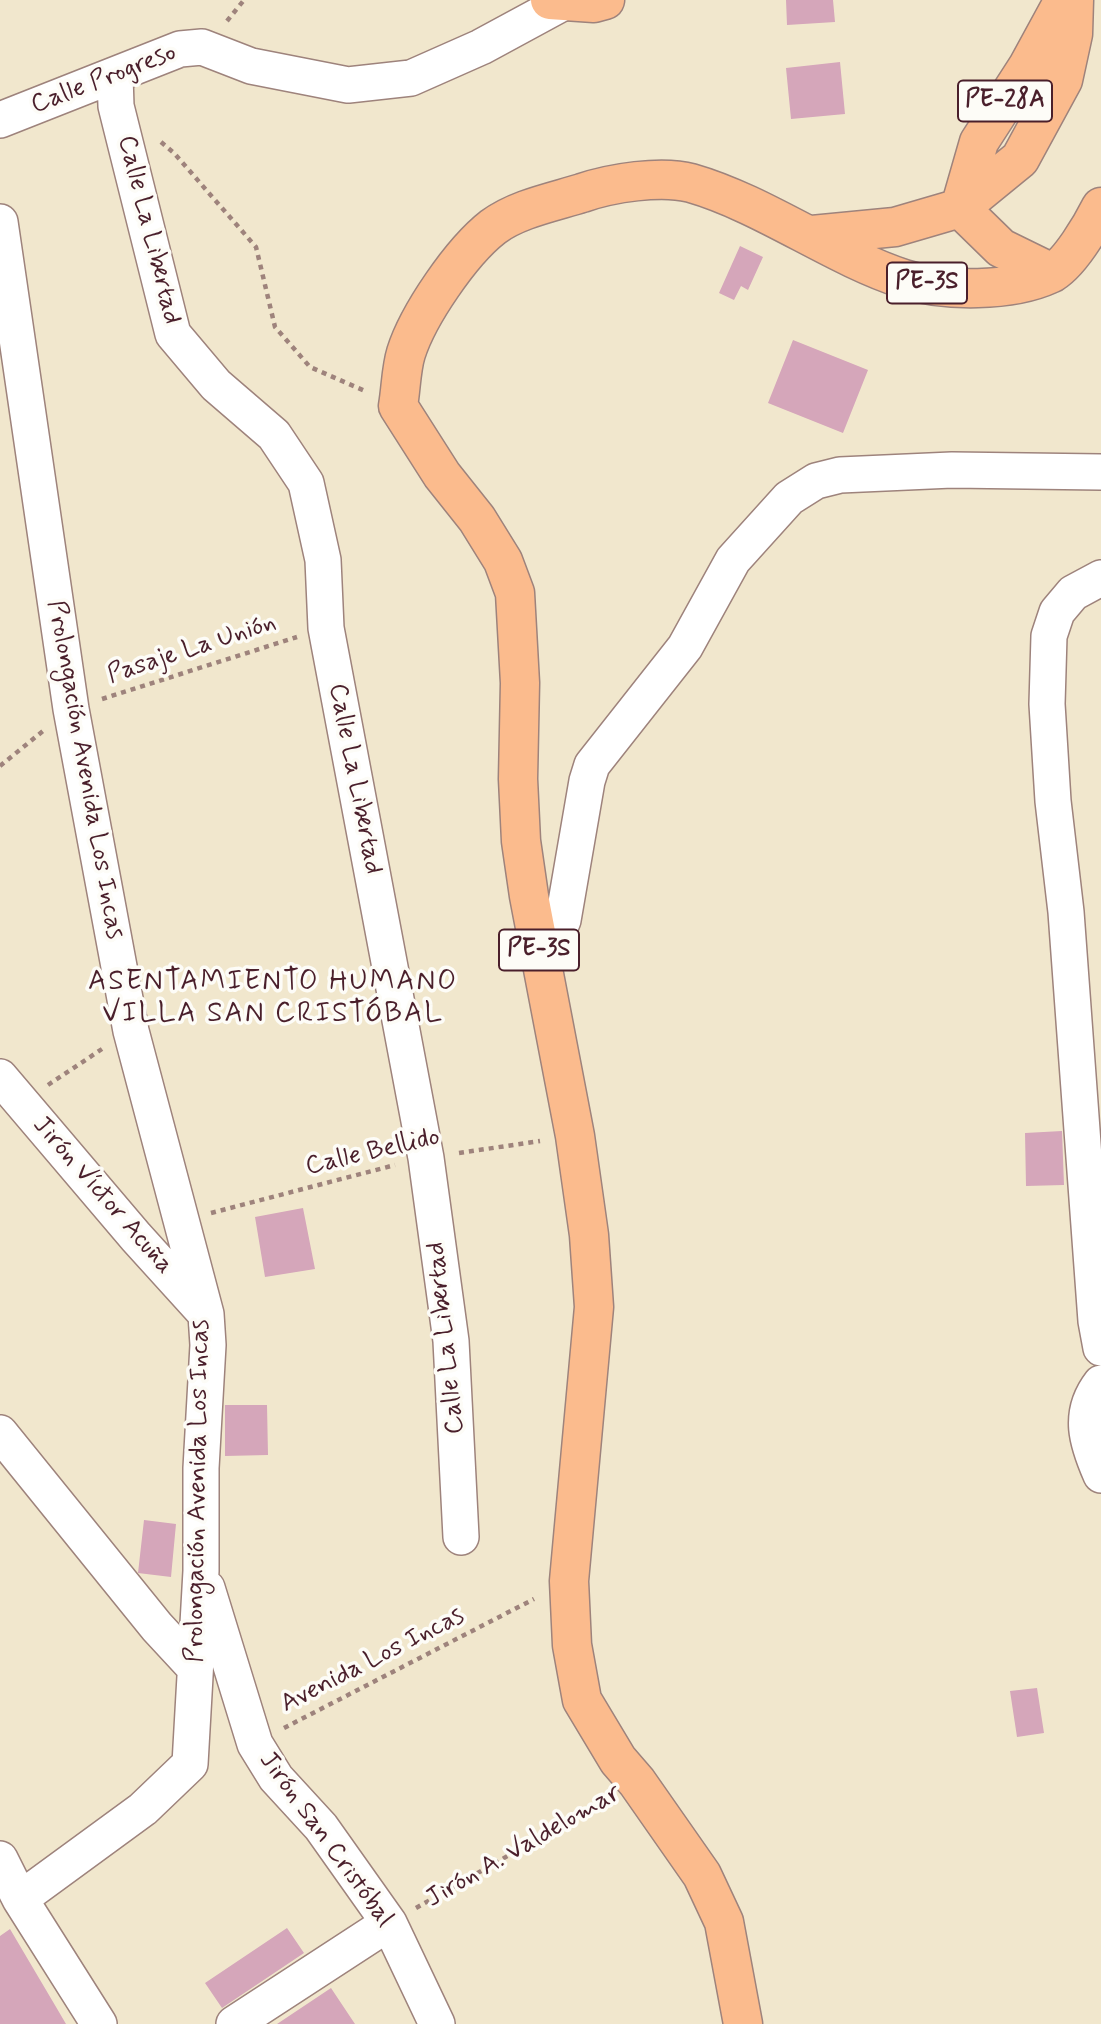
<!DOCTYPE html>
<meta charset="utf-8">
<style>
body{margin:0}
canvas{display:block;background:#f1e7cd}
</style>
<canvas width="1101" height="2024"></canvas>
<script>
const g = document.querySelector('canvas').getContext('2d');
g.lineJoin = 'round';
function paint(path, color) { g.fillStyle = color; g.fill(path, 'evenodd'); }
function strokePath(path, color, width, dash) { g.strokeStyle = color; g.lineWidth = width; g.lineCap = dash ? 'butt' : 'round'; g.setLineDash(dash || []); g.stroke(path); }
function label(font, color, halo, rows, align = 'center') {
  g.font = font + ' Mynerve,sans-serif'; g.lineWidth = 7; g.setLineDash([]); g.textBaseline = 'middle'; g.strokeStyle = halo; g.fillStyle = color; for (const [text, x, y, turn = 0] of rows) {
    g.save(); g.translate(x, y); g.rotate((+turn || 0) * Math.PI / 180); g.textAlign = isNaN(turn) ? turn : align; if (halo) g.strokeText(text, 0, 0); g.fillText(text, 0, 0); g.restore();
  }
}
paint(new Path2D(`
 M786 0H833L835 22 787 25Z
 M840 62 845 114 791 119 786 68Z
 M740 246 763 257 748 290 741 286 734 300 719 293Z
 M793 340 868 370 843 433 768 403Z
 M1062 1131 1064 1185 1026 1186 1025 1133Z
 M303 1208 315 1269 265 1277 255 1217Z
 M225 1405H267L268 1455 225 1456Z
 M144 1520 176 1524 171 1577 138 1573Z
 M1037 1688 1044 1733 1017 1737 1010 1691Z
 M287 1928 304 1953 222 2008 205 1983Z
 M10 1929 59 2012 66 2024H0V1936Z
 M331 1988 355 2024H277Z`), '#d5a6ba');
const minor = new Path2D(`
 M115 76 116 106 173 334 216 385 274 435 306 483 323 560 326 628 426 1158 451 1341 461 1537
 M0 120 180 49 202 47 251 66 348 85 411 78 481 47 564 2
 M0 222 71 709 131 1031 206 1314 208 1345 201 1468V1571L190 1764 143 1809 20 1899
 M1101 578 1073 593 1057 612 1049 636 1047 704 1053 801 1066 912 1096 1321 1101 1348
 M540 954 558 932 563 920 587 781 592 765 685 647 733 560 789 498 816 481 840 475 952 470 1101 472
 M0 1077 136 1237 204 1312
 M1101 1383C1077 1414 1087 1443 1101 1475
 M0 1433 157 1627 195 1668
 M207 1588 255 1744 276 1778 321 1827 389 1923 437 2024
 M0 1859 20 1899 99 2024
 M234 2024 389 1923`);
const highway = new Path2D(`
 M550 0 594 3 605 0
 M960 208 979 142 1028 66 1064 0
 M960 208 1001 248 1052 273
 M812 235 895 227 960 208 1020 159 1063 80 1073 34 1074 0
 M743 2024 724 1922 702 1875 637 1782 618 1760 582 1700 572 1645 569 1581 594 1307 589 1235 575 1136 529 896 521 841 518 779 520 683 515 593 503 561 477 519 442 475 398 406C401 389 401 369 406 353 418 315 461 252 493 227 517 209 553 202 582 193 611 183 661 175 691 183 764 204 833 256 904 279 945 292 1011 292 1050 274 1069 265 1092 225 1101 207`);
strokePath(minor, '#9e837c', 38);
strokePath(highway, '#9e837c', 41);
strokePath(new Path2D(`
 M227 21 244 0
 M161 142 174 153 256 247 275 327 310 367 365 391
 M102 699 297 637
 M0 766 43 731
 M48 1085 102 1049
 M459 1153 540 1141
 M211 1213 395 1165
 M284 1728 534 1599
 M416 1908 606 1800`), '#9e837c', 4.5, [5, 5]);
strokePath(minor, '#fff', 35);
strokePath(highway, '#fbbb8d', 38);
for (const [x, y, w] of [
 [1005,101,94],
 [927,283,80],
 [539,950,80]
]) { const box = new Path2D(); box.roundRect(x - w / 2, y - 20.5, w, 41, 5); g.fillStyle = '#fdfcf7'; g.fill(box); strokePath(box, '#4a1f2b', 2); }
label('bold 24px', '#4a1f2b', null, [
 ["PE-28A",1005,101],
 ["PE-3S",927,283],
 ["PE-3S",539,950]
]);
label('26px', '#4a1f2b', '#fdfcf7', [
 ["Calle Progreso",104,80,-21],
 ["Calle La Libertad",148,230,76],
 ["Pasaje La Unión",192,650,-18],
 ["Prolongación Avenida Los Incas",84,770,80],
 ["Calle La Libertad",354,779,79],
 ["Calle Bellido",373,1153,-13],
 ["Jirón Víctor Acuña",102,1196,49],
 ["Calle La Libertad",447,1338,-96],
 ["Prolongación Avenida Los Incas",199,1491,-89],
 ["Avenida Los Incas",373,1661,-27],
 ["Jirón San Cristóbal",325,1840,54],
 ["Jirón A. Valdelomar",524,1847,-30]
]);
g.letterSpacing = '2px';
label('28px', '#4a1f2b', '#fdfcf7', [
 ["ASENTAMIENTO HUMANO",273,983],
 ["VILLA SAN CRISTÓBAL",273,1015]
]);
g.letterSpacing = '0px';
</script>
